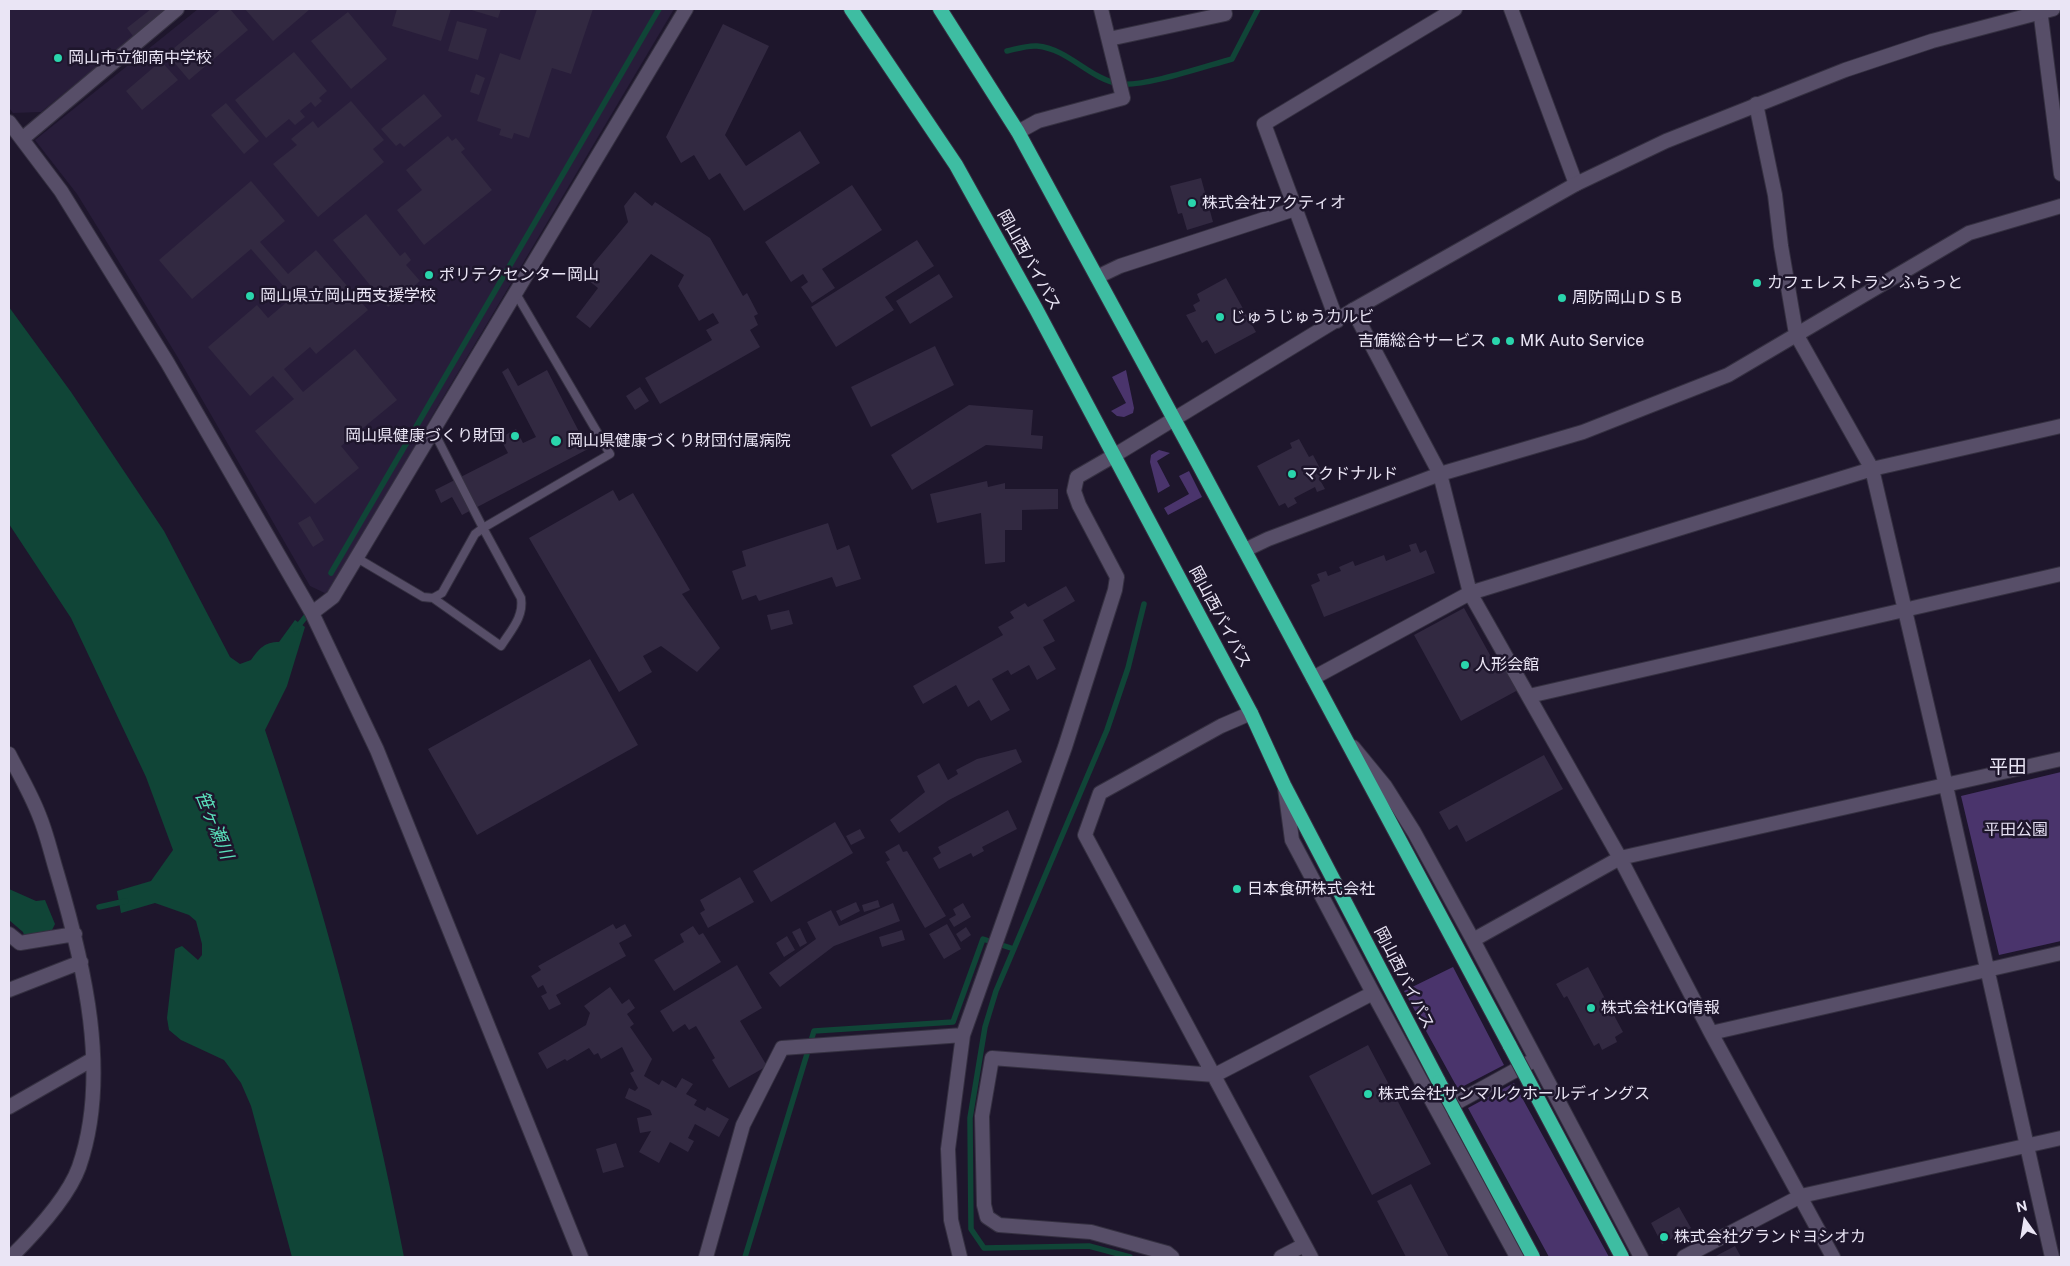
<!DOCTYPE html>
<meta charset="utf-8">
<style>
body{margin:0}
#map{position:relative;width:2070px;height:1266px;overflow:hidden;background:#1e162c;font-family:"Public Sans",sans-serif}
canvas{display:block}
.frame{position:absolute;inset:0;border:10px solid #eae5f5;pointer-events:none}
.north{position:absolute;left:2000px;top:1196px;width:50px;height:50px;-webkit-text-stroke:4px #1e162c;paint-order:stroke;rotate:347deg;font-size:14px;font-weight:700;line-height:20px;text-align:center;color:#eae5f5}
.north::after{content:'';display:block;margin:auto;width:18px;height:22px;background:#eae5f5;clip-path:polygon(50% 0,100% 100%,50% 72%,0 100%)}
</style>
<div id="map">
<canvas width="2070" height="1266"></canvas>
<div class="frame"></div>
<div class="north">N</div>
</div>
<script>
const g = document.querySelector('canvas').getContext('2d');
g.lineJoin = 'round';
function paint(path, color) { g.fillStyle = color; g.fill(path, 'evenodd'); }
function strokePath(path, color, width, dash) { g.strokeStyle = color; g.lineWidth = width; g.lineCap = dash ? 'butt' : 'round'; g.setLineDash(dash || []); g.stroke(path); }
function label(font, color, halo, rows, align = 'center') {
  g.font = font + ' "Public Sans","Noto Sans JP",sans-serif'; g.lineWidth = 5; g.setLineDash([]); g.textBaseline = 'middle'; g.strokeStyle = halo; g.fillStyle = color; for (const [text, x, y, turn = 0] of rows) {
    g.save(); g.translate(x, y); g.rotate((+turn || 0) * Math.PI / 180); g.textAlign = isNaN(turn) ? turn : align; if (halo) g.strokeText(text, 0, 0); g.fillText(text, 0, 0); g.restore();
  }
}
paint(new Path2D(`
 M9 9H168L41 112 13 113 9 108Z
 M198 9H674L435 411 329 595 310 586 177 356 103 236 77 194 35 140Z`), '#281d3a');
paint(new Path2D(`
 M1126 370 1134 408 1133 413 1124 417 1117 416 1111 411 1126 403 1112 377Z
 M1159 450 1170 453 1157 461 1170 486 1158 493 1150 462 1151 455Z
 M1189 471 1202 497 1168 515 1164 508 1189 494 1179 476Z
 M2061 772V941L1999 955 1961 796Z
 M1453 967 1504 1065 1458 1089 1404 991Z
 M1514 1083 1609 1257H1549L1468 1108Z`), '#4a346c');
paint(new Path2D(`
 M9 307 71 392 164 531 230 657 240 664 251 660C259 649 264 642 279 642L295 620 305 627 287 686 265 730C323 902 370 1079 404 1257H292L251 1106 241 1083 224 1060 181 1040 169 1030 167 1018 175 949 182 946 198 960 202 955V944L196 921 189 915 155 903 121 913 117 891 151 881 173 850 146 777 71 618 9 524Z
 M9 889 36 901 45 900 55 924 50 934 45 931 25 938 23 932 9 920Z`), '#104537');
strokePath(new Path2D(`
 M1007 51C1016 49 1028 45 1037 46 1069 49 1089 79 1120 84 1145 87 1206 66 1232 59L1258 9
 M331 573 659 9
 M296 629 307 615
 M99 907 126 901
 M745 1257 814 1031 953 1022 983 939 1014 949
 M1130 1257 1089 1246 984 1248 971 1229 970 1118 985 1027 996 991 1107 730 1128 668 1144 604`), '#104537', 5.5);
paint(new Path2D(`
 M151 9H166L133 36 127 28Z
 M221 9H230L248 30 189 80 167 54Z
 M245 9H310L273 41Z
 M397 9H451L441 41 392 26Z
 M468 9H501L498 18Z
 M537 9H593L571 74 552 68 529 138 514 133 512 139 499 135 501 129 477 121 500 53 520 60Z
 M348 12 387 59 351 89 311 41Z
 M457 21 487 29 478 60 448 51Z
 M723 24 769 46 725 135 746 166 800 131 820 163 744 211 720 173 709 180 694 155 681 163 666 137Z
 M294 52 327 91 319 98 322 101 315 107 311 102 300 111 305 117 295 125 289 119 266 138 235 100Z
 M161 61 178 80 142 110 126 91Z
 M476 74 485 78 479 95 470 92Z
 M424 94 442 116 404 147 400 143 396 146 381 129Z
 M351 101 384 140 373 149 384 162 318 217 273 164 297 145 291 139 313 121 318 128Z
 M226 103 259 141 244 154 211 115Z
 M448 136 452 141 456 138 465 149 461 152 492 190 424 245 397 210 422 190 406 170Z
 M1201 178 1213 222 1187 230 1182 213 1178 214 1170 186Z
 M251 181 285 221 260 242 288 274 316 250 368 310 316 354 310 347 284 369 303 392 355 349 397 400 341 446 359 468 315 504 255 431 294 399 273 376 250 396 208 347 257 305 268 318 293 297 251 249 192 299 159 260Z
 M852 185 882 230 822 269 835 288 812 303 801 287 808 282 803 274 791 282 765 242Z
 M635 192 652 206 655 202 710 238 743 296 747 293 758 314 754 316 758 325 750 330 760 347 660 404 645 378 712 340 706 330 719 323 713 313 699 321 678 286 684 275 651 254 590 328 576 317 598 288 583 276 628 222 624 206Z
 M366 214 400 256 405 252 411 260 406 265 420 281 388 307 333 240Z
 M917 240 934 266 885 297 894 310 836 347 811 307Z
 M939 274 953 297 910 324 896 301Z
 M1226 278 1256 332 1215 354 1207 340 1202 343 1186 315 1196 311 1193 305 1200 301 1197 294Z
 M935 346 954 385 871 427 851 387Z
 M508 368 518 386 547 370 588 449 462 515 452 497 441 503 435 490 508 453 500 438 516 429 523 443 536 437 502 372Z
 M640 387 649 401 635 410 626 396Z
 M969 405 1033 410 1031 435 1043 436 1042 449 986 445 912 490 891 455Z
 M1299 439 1309 457 1313 455 1324 476 1319 478 1325 489 1317 492 1315 487 1294 498 1297 503 1288 508 1285 503 1279 506 1257 466 1292 448 1290 443Z
 M987 481 988 487 1005 483V489H1058V509L1022 510V530H1005V562L985 564 981 513 937 523 930 494Z
 M613 490 619 501 633 493 690 590 682 594 720 648 697 672 661 646 643 656 652 672 619 692 529 538Z
 M310 516 324 540 313 547 298 523Z
 M828 523 837 550 849 545 861 579 836 587 832 577 759 601 756 595 742 600 732 571 746 566 742 551Z
 M1416 543 1420 553 1426 550 1435 573 1324 617 1311 585 1320 581 1317 574 1326 571 1328 576 1341 571 1339 567 1353 561 1355 566 1384 555 1386 561 1411 551 1409 545Z
 M1066 586 1075 601 1043 620 1055 641 1043 647 1056 669 1037 680 1029 665 1011 675 1008 670 992 679 1010 710 991 721 979 700 968 707 956 685 923 704 913 686 1003 635 998 627 1014 618 1010 612 1025 603 1028 607Z
 M1464 608 1495 664 1502 660 1518 690 1461 721 1414 635Z
 M789 610 793 624 771 630 767 615Z
 M590 659 638 745 477 835 428 749Z
 M1016 749 1022 762 949 800 899 833 890 820 925 792 917 776 939 763 948 780 958 774 956 770 977 759Z
 M1544 755 1563 789 1466 842 1457 825 1449 830 1439 812Z
 M1008 810 1017 829 982 847 984 851 973 857 971 853 939 869 933 858 941 853 938 847Z
 M835 822 853 853 771 902 753 871Z
 M860 829 865 838 851 845 846 836Z
 M899 844 903 852 907 851 946 916 925 928 886 862 890 860 885 852Z
 M740 877 754 902 708 928 700 913 705 910 700 900Z
 M878 900 880 907 864 912 862 905Z
 M856 902 860 911 841 921 836 911Z
 M893 903 900 921 834 946 780 987 769 973 816 939 807 922 831 910 839 926Z
 M963 903 971 917 954 927 949 919 956 915 953 909Z
 M613 924 616 929 625 924 632 936 619 943 626 956 556 995 561 1004 549 1010 541 996 547 993 543 985 538 988 531 976 541 970 538 966Z
 M947 924 961 949 944 959 929 934Z
 M693 926 699 935 703 933 721 962 674 991 654 960 684 942 680 934Z
 M966 927 971 935 961 942 956 934Z
 M800 928 807 943 800 947 792 932Z
 M902 930 905 940 882 947 879 937Z
 M787 936 795 950 784 957 776 943Z
 M737 965 762 1008 740 1021 767 1066 729 1088 712 1060 715 1058 696 1026 689 1030 685 1024 673 1032 660 1011Z
 M1588 967 1623 1032 1615 1037 1617 1042 1602 1050 1599 1043 1594 1046 1567 996 1564 998 1556 984Z
 M610 987 622 1004 629 999 635 1008 627 1014 634 1024 630 1027 652 1059 644 1076 659 1085 662 1080 676 1088 682 1078 693 1084 686 1094 697 1100 694 1105 705 1111 707 1107 729 1119 719 1137 695 1124 688 1138 694 1141 688 1152 670 1142 659 1163 639 1152 651 1131 640 1133 637 1118 652 1115 650 1110 625 1098 629 1088 635 1091 638 1088 630 1073 634 1071 622 1047 601 1059 598 1053 594 1055 589 1048 567 1061 565 1059 547 1069 538 1053 586 1025 590 1013 584 1006Z
 M1368 1045 1431 1164 1372 1195 1309 1076Z
 M616 1143 624 1167 603 1173 596 1149Z
 M1411 1184 1449 1257H1406L1377 1201Z
 M1679 1207 1691 1228 1662 1244 1651 1223Z
 M1735 1246 1741 1257H1714Z`), '#322941');
const service = new Path2D(`
 M357 558 423 597 433 598 442 593 475 534 483 528 433 430
 M433 598 501 646C511 630 524 617 521 598L483 528 610 454 515 292`);
const minor = new Path2D(`
 M1511 9 1576 184
 M2040 9 2061 174
 M1109 39 1225 14 1224 9
 M1756 104 1775 195 1781 246 1796 334 1872 469 1946 786 2052 1257
 M9 122 61 191 167 362 312 613 377 750 581 1257
 M1018 132 1038 121 1123 98 1101 9
 M22 139 177 9
 M1097 277 1120 266 1295 209
 M1353 310 1440 474 1470 593 1620 858 1711 1033 1833 1257
 M1337 321 1264 124 1455 9
 M1245 550 1268 539 1440 474 1583 432 1728 375 1969 233 2061 206
 M312 613 333 597 686 9
 M1313 678 1470 593 1872 469 2061 426
 M1529 696 2061 574
 M1251 713 1221 726 1100 793 1085 835 1311 1257
 M1353 747 1385 786 1414 832 1473 940 1641 1257
 M9 754C19 774 31 794 39 815 47 834 51 854 57 873 84 964 111 1075 79 1167 68 1198 34 1234 11 1257
 M1285 788 1292 840 1373 993 1517 1257
 M9 934 20 943 75 934
 M1473 940 1620 858 2061 759
 M9 990 81 962
 M1711 1033 2061 953
 M9 1107 93 1059
 M1441 1111 1536 1059
 M706 1257 743 1125 782 1048 963 1035
 M960 1257 951 1220 948 1149 963 1035 1065 747 1115 590 1117 577 1079 505 1074 491 1077 477 1115 455
 M1172 1257 1167 1253 1091 1232 999 1225 987 1217 984 1205 982 1116 992 1058 1215 1075 1373 993
 M1281 1257 1304 1245
 M1684 1257 1801 1196 2061 1138`);
const tertiary = new Path2D(`
 M1115 455 1353 310 1576 184 1666 141 1845 70 1932 41 2053 9`);
const trunk = new Path2D(`
 M851 9 956 165 1036 309 1251 713 1284 785 1439 1082
 M940 9 1018 132 1193 454 1510 1046`);
strokePath(service, '#353041', 10);
strokePath(minor, '#353041', 16);
strokePath(tertiary, '#353041', 16);
strokePath(trunk, '#353041', 16);
strokePath(service, '#574e68', 8);
strokePath(minor, '#574e68', 14);
strokePath(tertiary, '#574e68', 14);
strokePath(trunk, '#3ebda2', 14);
const trunkBridge = new Path2D(`
 M1510 1046 1622 1257
 M1439 1082 1533 1257`);
strokePath(trunkBridge, '#353041', 16, []);
strokePath(trunkBridge, '#3ebda2', 14);
for (const [x, y, r, color] of [
 [58,58,5,"#2ad5ac"],
 [1192,203,5,"#2ad5ac"],
 [429,275,5,"#2ad5ac"],
 [1757,283,5,"#2ad5ac"],
 [250,296,5,"#2ad5ac"],
 [1562,298,5,"#2ad5ac"],
 [1220,317,5,"#2ad5ac"],
 [1496,341,5,"#2ad5ac"],
 [1510,341,5,"#2ad5ac"],
 [515,436,5,"#2ad5ac"],
 [556,441,6,"#2ad5ac"],
 [1292,474,5,"#2ad5ac"],
 [1465,665,5,"#2ad5ac"],
 [1237,889,5,"#2ad5ac"],
 [1591,1008,5,"#2ad5ac"],
 [1368,1094,5,"#2ad5ac"],
 [1664,1237,5,"#2ad5ac"]
]) { const dot = new Path2D(); dot.arc(x, y, r, 0, 2 * Math.PI); g.fillStyle = color; g.fill(dot); strokePath(dot, '#1e162c', 2); }
label('16px', '#eae5f5', '#1e162c', [
 ["岡山市立御南中学校",68,58],
 ["株式会社アクティオ",1202,203],
 ["ポリテクセンター岡山",439,275],
 ["カフェレストラン ふらっと",1767,283],
 ["岡山県立岡山西支援学校",260,296],
 ["周防岡山ＤＳＢ",1572,298],
 ["じゅうじゅうカルビ",1230,317],
 ["吉備総合サービス",1486,341,"right"],
 ["MK Auto Service",1520,341],
 ["岡山県健康づくり財団",505,436,"right"],
 ["岡山県健康づくり財団付属病院",567,441],
 ["マクドナルド",1302,474],
 ["人形会館",1475,665],
 ["日本食研株式会社",1247,889],
 ["株式会社KG情報",1601,1008],
 ["株式会社サンマルクホールディングス",1378,1094],
 ["株式会社グランドヨシオカ",1674,1237]
], 'left');
label('16px', '#eae5f5', '#1e162c', [
 ["岡山西バイパス",1029,260,61],
 ["岡山西バイパス",1220,617,62],
 ["岡山西バイパス",1404,978,63]
]);
label('16px', '#e4def1', '#1e162c', [
 ["平田公園",2016,830]
]);
label('italic 18px', '#5ae0bb', '#1e162c', [
 ["笹ヶ瀬川",214,825,68]
]);
label('19px', '#eae5f5', '#1e162c', [
 ["平田",2008,767]
]);
</script>
